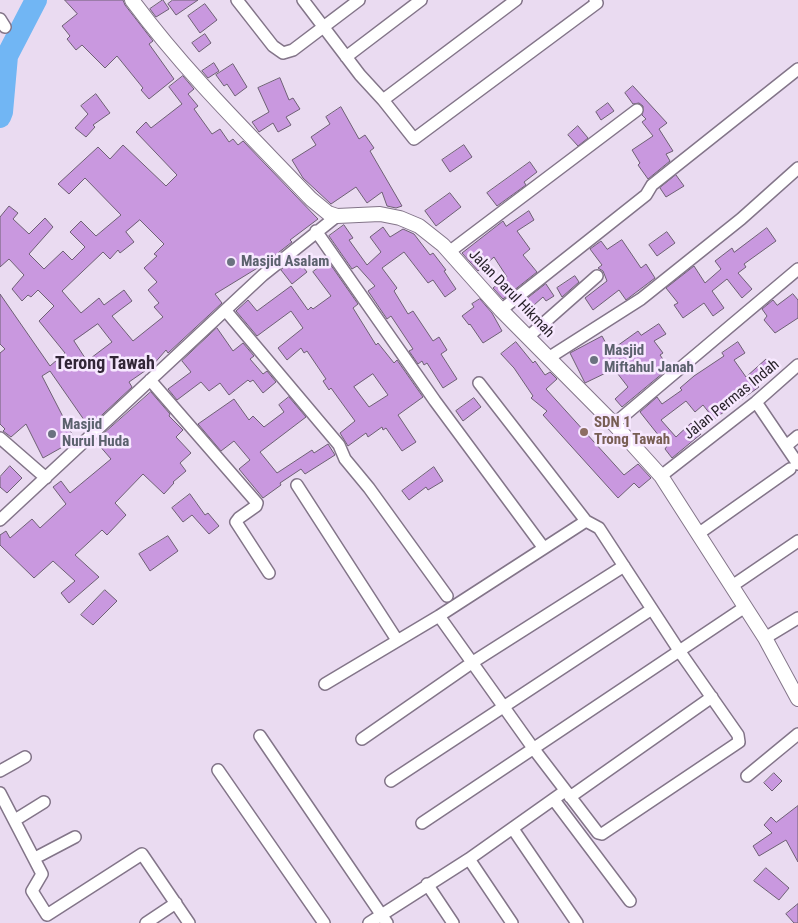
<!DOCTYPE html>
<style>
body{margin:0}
canvas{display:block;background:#eadbf1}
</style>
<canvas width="798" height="923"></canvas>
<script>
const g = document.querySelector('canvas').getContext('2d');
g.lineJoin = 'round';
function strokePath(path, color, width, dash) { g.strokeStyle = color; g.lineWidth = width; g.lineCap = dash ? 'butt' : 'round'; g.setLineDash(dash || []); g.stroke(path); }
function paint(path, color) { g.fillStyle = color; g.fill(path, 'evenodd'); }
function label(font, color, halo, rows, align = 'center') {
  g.font = font + ' "Roboto Condensed",sans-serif'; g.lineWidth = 5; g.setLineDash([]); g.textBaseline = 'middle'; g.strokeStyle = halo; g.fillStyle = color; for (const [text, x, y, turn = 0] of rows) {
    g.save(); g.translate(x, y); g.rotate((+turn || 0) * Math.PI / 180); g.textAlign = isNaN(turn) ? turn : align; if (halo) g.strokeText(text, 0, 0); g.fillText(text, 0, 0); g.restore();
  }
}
strokePath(new Path2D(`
 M0 117 2 112 7 56 36 0`), '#71b6f4', 22);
const building = new Path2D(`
 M65 0H123L125 5 153 41 149 44 174 79 149 99 141 90 143 88 117 56 105 68 82 45 76 50 67 39 70 36 62 26 77 14Z
 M163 0 169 9 156 17 150 9Z
 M173 0H198L176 15 168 4Z
 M205 4 217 20 200 33 188 16Z
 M205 34 211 43 199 52 192 43Z
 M214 63 219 71 208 78 202 71Z
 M233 64 247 87 235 96 227 84 224 86 216 75Z
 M183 76 194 89 188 94 198 106 194 109 212 134 220 129 229 142 233 139 238 145 243 141 318 219 290 240 292 242 264 264 215 294 222 303 168 353 166 350 152 366 129 382 132 387 89 427 50 371 42 376 75 440 43 458 26 424 11 437 3 431 5 429 0 424V353L5 349 0 344V294L50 366 65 353 39 321 54 306 38 290 31 297 28 295 22 301 12 289 24 275 9 259 0 267V217L9 206 18 213 13 219 29 234 45 218 53 227 29 254 44 269 63 251 72 260 85 247 70 232 81 221 96 236 121 215 85 178 69 194 58 184 98 147 110 159 123 145 166 186 177 175 136 132 146 122 151 128 182 104 169 87ZM140 220 164 244 154 254 157 256 144 268 157 282 148 290 159 303 154 307 163 317 133 341 112 316 132 301 124 290 104 305 99 298 81 313 62 291 103 252 110 259 118 250 120 253 134 242 126 232ZM98 324 112 342 87 361 74 341Z
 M280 78 289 100 293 98 300 109 286 117 291 125 278 132 273 123 259 132 252 122 269 112 258 88Z
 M633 86 667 123 659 129 673 151 666 154 670 161 648 179 638 165 640 163 632 150 653 136 642 122 646 119 642 115 643 106 639 103 633 104 625 93Z
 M96 94 110 113 93 125 95 127 86 137 75 128 88 114 81 106Z
 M608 103 614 111 601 120 596 112Z
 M341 107 359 139 365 135 374 148 370 151 402 206 396 208 387 206 382 192 367 203 356 187 331 204 303 178 292 160 316 145 311 137 330 124 326 117Z
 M578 126 588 138 578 146 568 135Z
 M464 145 472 157 450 172 442 160Z
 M530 162 537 172 524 182 526 185 497 206 487 193Z
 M676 175 684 186 666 197 660 188Z
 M450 193 461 207 436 226 425 211Z
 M529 211 534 220 517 231 530 249 523 255 537 272 503 299 493 288 507 277 494 257 478 271 462 253 503 221 506 226Z
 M344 225 353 238 349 240 367 265 381 252 370 237 383 227 390 237 403 229 414 234 430 255 433 253 446 270 444 271 456 289 445 297 433 280 428 283 404 252 382 268 397 288 394 291 408 314 413 311 433 341 439 337 447 350 441 354 457 379 443 388 427 363 424 365 422 361 418 364 409 351 413 349 391 316 387 319 368 291 375 286 357 266 352 269 329 236Z
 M767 228 776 241 744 264 746 267 738 273 752 289 742 298 727 279 712 291 724 308 713 316 704 303 683 318 674 305 678 303 666 288 694 266 705 283 721 269 715 261 732 248 734 252Z
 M667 232 675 243 657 256 649 245Z
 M622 240 641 268 646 264 655 278 626 300 619 290 593 310 585 298 607 281 603 271 598 268 602 265 590 249 601 241 607 249Z
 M296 258 307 272 292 284 281 270Z
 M328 261 358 304 353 308 376 345 378 343 394 363 397 360 423 397 398 415 416 442 402 451 386 428 383 430 382 427 368 437 366 433 348 446 340 433 355 421 331 388 329 390 323 381 326 379 307 351 304 353 301 348 287 360 278 348 303 328 291 311 257 336 236 311 248 300 257 311 291 286 308 310 311 307 313 309 331 296 313 272ZM373 374 388 395 369 407 354 387Z
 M575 276 579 282 562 297 557 288Z
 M546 284 554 296 546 301 543 297 524 314 518 306Z
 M793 294 798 300V318L775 333 764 320 767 316 762 309 773 300 777 305Z
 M480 299 492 313 502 331 483 343 470 324 469 325 462 316 474 307 472 304Z
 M659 324 666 334 654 341 663 353 660 355 669 368 622 407 615 399 628 387 614 369 585 383 570 353 602 336 610 351 638 331 641 335Z
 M217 328 233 351 243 343 254 356 250 359 263 374 267 371 276 382 263 393 253 380 250 382 248 380 229 395 220 383 209 391 201 382 177 400 168 389 191 372 182 361Z
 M516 342 533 363 535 361 545 375 550 372 557 379 546 389 624 475 638 464 651 478 639 488 634 483 618 498 543 415 547 411 531 398 533 396 514 368 501 354Z
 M738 342 745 353 734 360 746 377 766 359 775 369 757 385 759 387 714 419 703 405 695 412 686 401 661 420 676 437 691 423 701 434 672 458 665 449 667 446 640 412 657 397 662 404 682 390 680 388 694 376 724 356 722 353Z
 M151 392 170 414 169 416 183 430 176 437 191 453 180 463 186 471 173 482 174 483 164 494 143 474 115 503 126 515 107 535 102 530 75 555 99 577 69 603 61 593 75 581 53 561 34 578 0 545V535L6 531 10 538 32 519 40 528 66 504 53 487 61 481 70 493 111 459 98 444 101 442 99 438Z
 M289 397 306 417 260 452 277 473 312 450 314 453 328 444 335 455 305 474 301 469 280 483 281 485 263 498 239 469 250 460 234 441 221 451 198 424 234 399 249 420 253 416 264 427 284 412 279 405Z
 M474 398 481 407 463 421 456 411Z
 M10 466 22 478 7 493 0 487V477Z
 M434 467 443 481 428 490 426 487 409 500 402 491Z
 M190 494 205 515 208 513 219 526 209 534 192 515 183 522 172 508Z
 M168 536 178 551 150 571 139 554Z
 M105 590 117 601 93 625 81 615Z
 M774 773 782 781 772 791 764 783Z
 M798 806V862L786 840 759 856 753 846 772 833 764 825 771 817 776 822Z
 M766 868 789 888 779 900 754 881Z
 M798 904V923H794L786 914Z`);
paint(building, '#c998df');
strokePath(building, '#6e6074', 1);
const minor = new Path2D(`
 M237 0 273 46 283 53 293 50 359 0
 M303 0 360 75 383 100
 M516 0 383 100 414 139 597 3 595 0
 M0 19 5 27
 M346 57 421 0
 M316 231 435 401 543 547
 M449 252 637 110
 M501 310 646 195 652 185 798 69
 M226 311 339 445 345 459 369 488 447 596
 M528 337 597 276
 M550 357 641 299 741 219 798 168
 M150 380 257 503 256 506 239 518 236 522 269 573
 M479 383 586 521
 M756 402 798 464
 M614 424 798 269
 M0 438 46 478
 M786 446 798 436
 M661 476 756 402 798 365
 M297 485 397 640
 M0 520 263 275 337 216
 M698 534 790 469
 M732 586 798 541
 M765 638 798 618
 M325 684 439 616 586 521 599 528 680 652 738 735 739 742 602 834 598 833 533 748 439 616
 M260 736 387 923
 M362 739 473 662 624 566
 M218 770 324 923
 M0 771 25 757
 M747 776 798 734
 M391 781 652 609
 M0 793 42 874 32 891 47 915 142 854 189 923
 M570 797 712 697
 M554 800 630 901
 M15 820 44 802
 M422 823 745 607
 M513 829 577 923
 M35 858 75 837
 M469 859 512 923
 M427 884 453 923
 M146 923 176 903
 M369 923 469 859 565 791`);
const tertiary = new Path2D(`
 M132 0C186 73 249 134 311 199L328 213 337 216 380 214 400 218 419 226 443 245 501 310 614 424 661 476 765 638 798 699`);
strokePath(minor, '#837589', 14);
strokePath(tertiary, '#837589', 16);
strokePath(minor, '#fff', 11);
strokePath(tertiary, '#fff', 14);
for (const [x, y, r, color] of [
 [231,262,5,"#6b7280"],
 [594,360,5,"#6b7280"],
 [584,432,5,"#8d6e63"],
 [52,434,5,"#6b7280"]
]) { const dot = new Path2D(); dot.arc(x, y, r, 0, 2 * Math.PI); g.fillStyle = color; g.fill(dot); strokePath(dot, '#f7e8ff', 2); }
label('bold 15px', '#5b616d', '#f7e8ff', [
 ["Masjid Asalam",241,262],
 ["Masjid",604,351],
 ["Miftahul Janah",604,368],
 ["Masjid",62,425],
 ["Nurul Huda",62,442]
], 'left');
label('15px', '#241e26', '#f7e8ff', [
 ["Jalan Darul Hikmah",511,294,46],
 ["Jalan Permas Indah",732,400,-39]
]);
label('bold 15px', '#785e54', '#f7e8ff', [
 ["SDN 1",594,423],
 ["Trong Tawah",594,440]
], 'left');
label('bold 18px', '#322637', '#f7e8ff', [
 ["Terong Tawah",105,364]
]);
</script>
